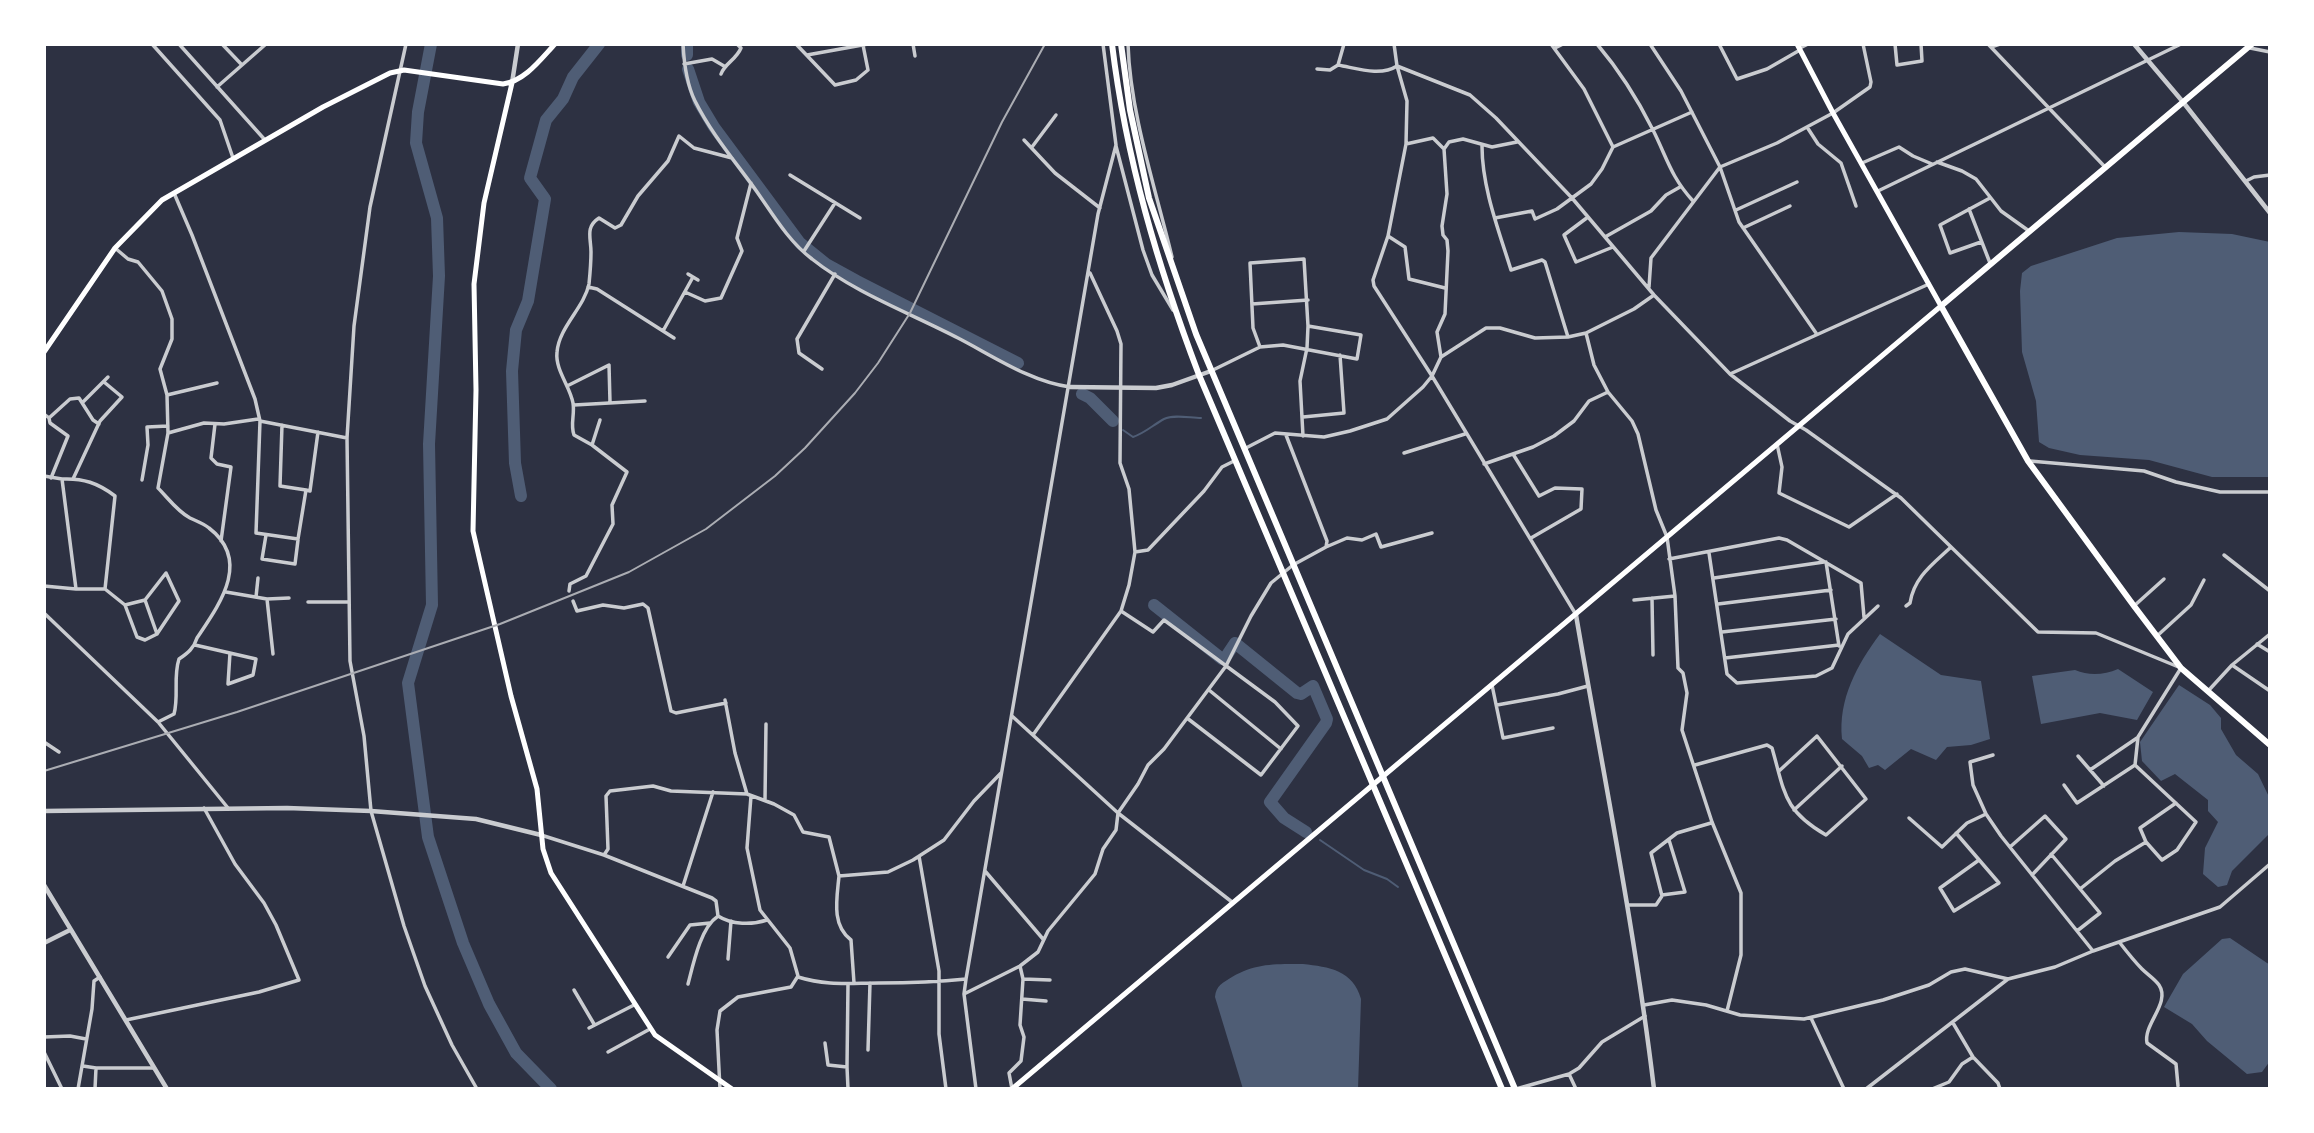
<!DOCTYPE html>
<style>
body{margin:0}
#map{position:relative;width:2314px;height:1133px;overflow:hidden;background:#2d3142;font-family:Lora,serif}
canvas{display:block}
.frame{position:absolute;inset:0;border:46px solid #fff;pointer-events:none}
</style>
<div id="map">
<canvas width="2314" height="1133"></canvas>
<div class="frame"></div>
</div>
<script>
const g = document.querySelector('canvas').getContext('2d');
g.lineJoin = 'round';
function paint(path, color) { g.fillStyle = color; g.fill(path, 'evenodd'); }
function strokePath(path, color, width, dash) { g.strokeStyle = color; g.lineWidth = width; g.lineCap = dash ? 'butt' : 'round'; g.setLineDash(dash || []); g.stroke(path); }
paint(new Path2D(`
 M2179 232 2232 234 2270 242V477H2212L2149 460 2080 455 2049 448 2039 442 2036 401 2022 352 2020 291 2022 273 2031 266 2117 238Z
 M1880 634 1941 675 1981 681 1990 739 1971 745 1947 747 1936 760 1911 749 1885 770 1878 765 1869 768 1862 756 1842 739C1838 699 1857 665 1880 634Z
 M2118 669 2153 692 2137 720 2100 713 2041 724 2032 676 2075 670C2089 676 2104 675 2118 669Z
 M2179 685 2210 705 2221 718V729L2236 755 2258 774 2270 799V833L2232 871 2227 885 2218 887 2203 874 2205 848 2218 822 2208 811V800L2175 774 2161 781 2142 761 2140 742Z
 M2230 938 2270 965V1061L2262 1072 2247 1074 2207 1041 2192 1024 2164 1007 2183 974 2222 939Z
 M1303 964C1329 967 1353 970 1361 999L1358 1089H1243L1215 997C1216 985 1223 983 1232 977 1256 963 1275 964 1303 964Z`), '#4f5d75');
strokePath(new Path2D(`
 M1123 430 1133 437C1145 433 1153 425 1164 419 1174 414 1190 418 1201 418
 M1320 840 1364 870 1387 879 1398 887`), '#4f5d75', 2);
strokePath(new Path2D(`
 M431 44 418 112 416 143 437 218 439 276 429 444 432 605 408 683 428 837 463 943 489 1004 516 1053 551 1089
 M687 44V55
 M688 69 699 102 714 127 800 243 826 264 857 281 1018 363
 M1082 394 1090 398 1113 421
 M521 496 515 463 512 371 516 330 528 301 545 199 530 178 546 120 563 99 573 77 599 44
 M1154 605 1222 659 1225 658 1235 643 1297 693 1301 694 1313 686 1327 719 1326 723 1270 802 1284 818 1306 832`), '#4f5d75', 12);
strokePath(new Path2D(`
 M152 44 220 120 233 158
 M179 44 265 140
 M222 44 242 65
 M406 44 370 207 354 326 347 438 350 661 364 736 371 811 404 926 425 986 452 1045 477 1089
 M683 44C684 63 686 83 695 101 711 133 734 160 755 189 772 213 788 241 812 259 855 293 910 313 958 338 993 356 1031 382 1070 387
 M796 44 835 85 856 80 868 70 863 45
 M913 44 915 56
 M1128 44C1130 113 1156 190 1172 257
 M1394 44 1397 66 1407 101 1406 144 1388 236 1373 280 1374 286 1432 376 1575 613
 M1551 44 1584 89 1613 147
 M1597 44C1619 70 1638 100 1653 130 1667 158 1671 177 1693 201
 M1650 44 1681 91 1720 167 1739 222 1816 333
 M1719 44 1737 79 1767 69 1800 50
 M1895 44 1897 65 1922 61 1921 44
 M1988 44 2105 167
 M1991 47 2000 44
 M1555 48 1563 44
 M1800 48 1808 44
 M2250 48 2270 52
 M807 55 868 44
 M684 64 712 59 724 66
 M1338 65 1344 44
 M1317 69 1330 70 1338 65C1356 68 1380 77 1397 66L1470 95 1496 118 1572 198 1654 295 1730 374 1790 421 1806 430 1901 498 2038 632 2096 633 2181 668 2138 737 2135 765 2196 822 2177 850 2162 860 2146 842 2140 828 2176 803
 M721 74C725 63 736 60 741 48L737 44
 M217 87 266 44
 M1807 127 1818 144 1841 163 1856 206
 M1024 140 1055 173 1100 208
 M1406 144 1433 138 1444 149 1447 194 1442 226 1443 235 1447 240 1448 251 1445 314 1437 332 1441 357
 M1116 146 1143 250 1152 275 1173 310
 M1482 146C1482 188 1499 231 1511 270L1542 260 1545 262 1568 337
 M1032 147 1056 115
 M1444 149 1449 142 1463 139 1492 147 1517 142
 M1937 162 1962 171 1976 179 2001 211 2029 231
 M1862 163 1899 147 1913 156 1932 164
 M790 175 860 218
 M2246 181 2254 177 2270 175
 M1878 191 2181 44
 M174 193 192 235 255 399 260 421 256 533 298 539 306 490 310 491 318 432
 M1969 209 1990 263
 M1736 210 1797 182
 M1588 217 1564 235 1576 262 1613 247
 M1495 218 1532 211 1535 219 1557 209 1591 184 1602 169 1613 147 1692 112
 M1743 228 1790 206
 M1388 236 1405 247 1409 279 1445 288
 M1605 237 1651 211 1666 195 1680 187
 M1981 242 1950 253 1940 225 1990 198
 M115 248 128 259 138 262 162 291 172 319V339L160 369 167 395 168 433 158 488C168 498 177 511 190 518 196 521 203 523 209 528 252 561 219 605 197 638 194 648 188 653 179 659 173 677 179 696 174 714L158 722
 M804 251 835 203
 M688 274 698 280
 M588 287 597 289 674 338
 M1649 287 1651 258 1720 167 1777 143 1833 113 1870 87 1871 82 1863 44
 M685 292 705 301 721 298 742 251 737 238 751 183
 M1252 304 1308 300
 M663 331 693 277
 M1586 333 1594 365 1608 392 1632 421 1638 434 1656 510 1667 537 1675 596 1678 668 1683 673 1687 693 1682 730 1712 822 1741 893V955L1727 1011
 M1260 347 1253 328 1250 263 1304 259 1308 326 1307 348 1300 381 1303 436
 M822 369 799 353 797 339 835 274
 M1213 370 1260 347 1283 345 1357 359 1361 335 1308 326
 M1730 374 1929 284
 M567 386 609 365 610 402
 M167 395 217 383
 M83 402 108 377
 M574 405 645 401
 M44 414 49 418 50 423 68 436 51 478
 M1303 417 1344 413 1340 355
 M49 418 70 399 79 398 93 420 99 424
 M260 421 347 438
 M215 424 211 458 217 464 231 467 221 541
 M282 425 280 486 306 490
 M168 433 204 423 224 424 258 419
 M1286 435 1327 541 1326 547
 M1777 444 1782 467 1779 493 1849 527 1897 494
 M592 445 600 420
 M1244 449 1275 433 1324 437 1350 431 1387 419 1423 387 1432 376 1441 357 1486 328H1500L1535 338 1568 337 1586 333 1634 309 1654 295
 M1404 453 1465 434
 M1513 454 1539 496 1555 488 1582 489 1581 509 1531 538
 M2030 461 2144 471 2176 482 2220 492H2270
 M1484 464 1533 447 1554 436 1574 421 1589 401 1608 392
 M44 476 62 479 76 589 44 586
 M62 479C83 478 98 483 115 496L105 589
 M73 479 100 421 122 397 104 382
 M142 480 148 445 147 427 168 426
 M266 535 262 559 295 564 298 540
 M1135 552 1148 550 1204 491 1222 467 1234 461
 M1709 553 1727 674 1737 683 1816 676 1832 668 1848 634 1878 606
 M2224 555 2270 591
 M1669 559 1779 538 1787 540 1861 583 1864 617
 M1826 562 1839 646
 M1714 578 1824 562
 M76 589H105L125 605 145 600 166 573 179 601 157 634 145 640 137 637 125 605
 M569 591 570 584 586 576 613 524 612 505 627 472 592 445 574 435C570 424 575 415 573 403 570 386 555 370 557 352 559 327 584 308 589 284 590 274 591 262 591 252 591 238 585 227 599 218L615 228 621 225 638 196 668 161 679 136 694 148 732 158
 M226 592 267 599 273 654
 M256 597 258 578
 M1652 598 1653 655
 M267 599 289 598
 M145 600 157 634
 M1634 600 1675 596
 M573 601 577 611 603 605 624 608 643 604 648 608 671 711 676 713 726 703
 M308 602H348
 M1718 604 1831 590
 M1906 606 1910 603C1914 577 1933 564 1951 547
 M2134 606 2164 579
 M1121 611 1153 632 1164 620 1275 702 1298 726 1261 775 1187 718
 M44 613 158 722 228 808
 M1722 632 1836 619
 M2157 636 2191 605 2204 580
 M2257 644 2270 652
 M195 645 256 659 253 675 228 684 230 653
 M1725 658 1839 645
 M2232 665 2270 691
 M1492 685 1503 738 1553 728
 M1209 690 1281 749
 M2209 690 2232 665 2270 634
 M725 700 735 753 747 794
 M1497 705 1558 694 1588 686
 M1012 716 1118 813 1232 902
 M1033 735 1121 611 1129 585 1135 552 1129 489 1120 463 1121 344 1117 331 1090 273
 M44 742 59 752
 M1993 755 1970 762 1973 785 1986 814 2001 836 2093 951
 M2078 756 2104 786
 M1695 765 1767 745 1772 748C1785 793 1783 810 1826 835L1866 799 1817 736 1779 771
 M2090 770 2137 738
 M2064 785 2077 803 2135 765
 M765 800 766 724
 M1794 810 1842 766
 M1909 818 1942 847 1967 823 1986 814
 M1956 833 1999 883 1954 911 1940 888 1979 860
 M541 835 604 855 712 898 716 901 718 916C732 925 752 925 767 920
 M2010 847 2045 816 2066 839 2032 875
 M2051 854 2100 913 2077 931
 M604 855 608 849 606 796 610 791 653 786 671 791 747 794 774 804 794 815 803 832 829 837 839 876 888 872 913 860 944 840 974 801 1001 773
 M919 856 939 971V1034L946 1089
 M985 871 1043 939
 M839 876C837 898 831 925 851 940L854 983
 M683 886 713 792
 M2080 889 2115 861 2146 842
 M1662 895 1685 892 1669 840
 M1627 905H1656L1662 896 1651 853 1677 833 1711 823
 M2120 943C2127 952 2134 961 2142 969 2147 974 2155 979 2159 985 2171 1003 2143 1024 2147 1043L2176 1064 2178 1086
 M668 957 690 925 710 923
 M728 959 731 921
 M798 977C827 986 849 983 879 983 908 983 937 982 966 979
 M1023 979 1050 980
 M688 984C693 965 701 927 717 917
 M574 990 594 1024
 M964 994 1020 966 1038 952 1048 931 1095 874 1103 849 1116 830 1118 813 1138 784 1148 765 1164 749 1226 666 1251 616 1271 583 1293 565 1326 547 1347 538 1362 540 1376 534 1381 547 1432 533
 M1022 999 1046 1001
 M1644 1005 1672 1000 1706 1005 1740 1015 1804 1019 1883 1000 1929 985 1951 972 1965 969 2008 979
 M1811 1018 1844 1089
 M126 1020 259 992 299 980 276 925 264 903 235 864 204 808
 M1953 1023 1973 1057 1998 1083 2000 1089
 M589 1028 634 1005
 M44 1037 70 1036 86 1039
 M825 1043 828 1065 847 1067 848 1089
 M868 1050 870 983
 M44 1052 62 1089
 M608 1052 650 1029
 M83 1066 96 1068H154
 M847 1067 848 984
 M1569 1074 1576 1089
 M78 1089 92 1009 94 981 100 977
 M95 1089 96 1068
 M720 1089 717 1030 720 1011 738 997 791 987 798 976 790 948 760 910 747 848 751 796
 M976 1089 964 994 966 979 1098 214 1116 145 1103 44
 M1012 1089 1009 1073 1021 1061 1024 1037 1020 1025 1023 979 1020 966
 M1516 1089 1569 1074 1579 1068 1602 1042 1645 1016
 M1866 1089 2008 979 2055 967 2093 951 2220 907 2270 864
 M1932 1089 1949 1082 1962 1064 1973 1057`), '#caccd0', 3.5);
strokePath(new Path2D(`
 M2134 44 2183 102 2270 213
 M512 83 518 44
 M1070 387 1156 388 1172 385 1211 371
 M1576 615C1603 773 1635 930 1654 1089
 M44 811 287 808 371 811 476 819 541 835
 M44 885 167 1089
 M44 943 70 930`), '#caccd0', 4.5);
strokePath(new Path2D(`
 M512 83 484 203 474 284 476 390 473 531 511 696 537 789 543 849 551 873 655 1035 732 1089
 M44 352 115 248 162 200 323 107 390 73 404 70 503 84C525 81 541 59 555 44
 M1012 1089 1941 306 1833 113 1797 44`), '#fff', 5);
strokePath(new Path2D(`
 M1112 44C1126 159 1158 267 1199 375L1502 1089
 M1121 44 1130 110 1149 198 1196 334 1515 1089
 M2252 44 1941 306 2028 461 2134 606 2181 668 2270 745`), '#fff', 6);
strokePath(new Path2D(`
 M44 771 237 712 500 624 629 572 706 529 775 476 805 448 855 393 878 363 910 313 1002 122 1045 44`), '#abadb3', 2);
</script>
